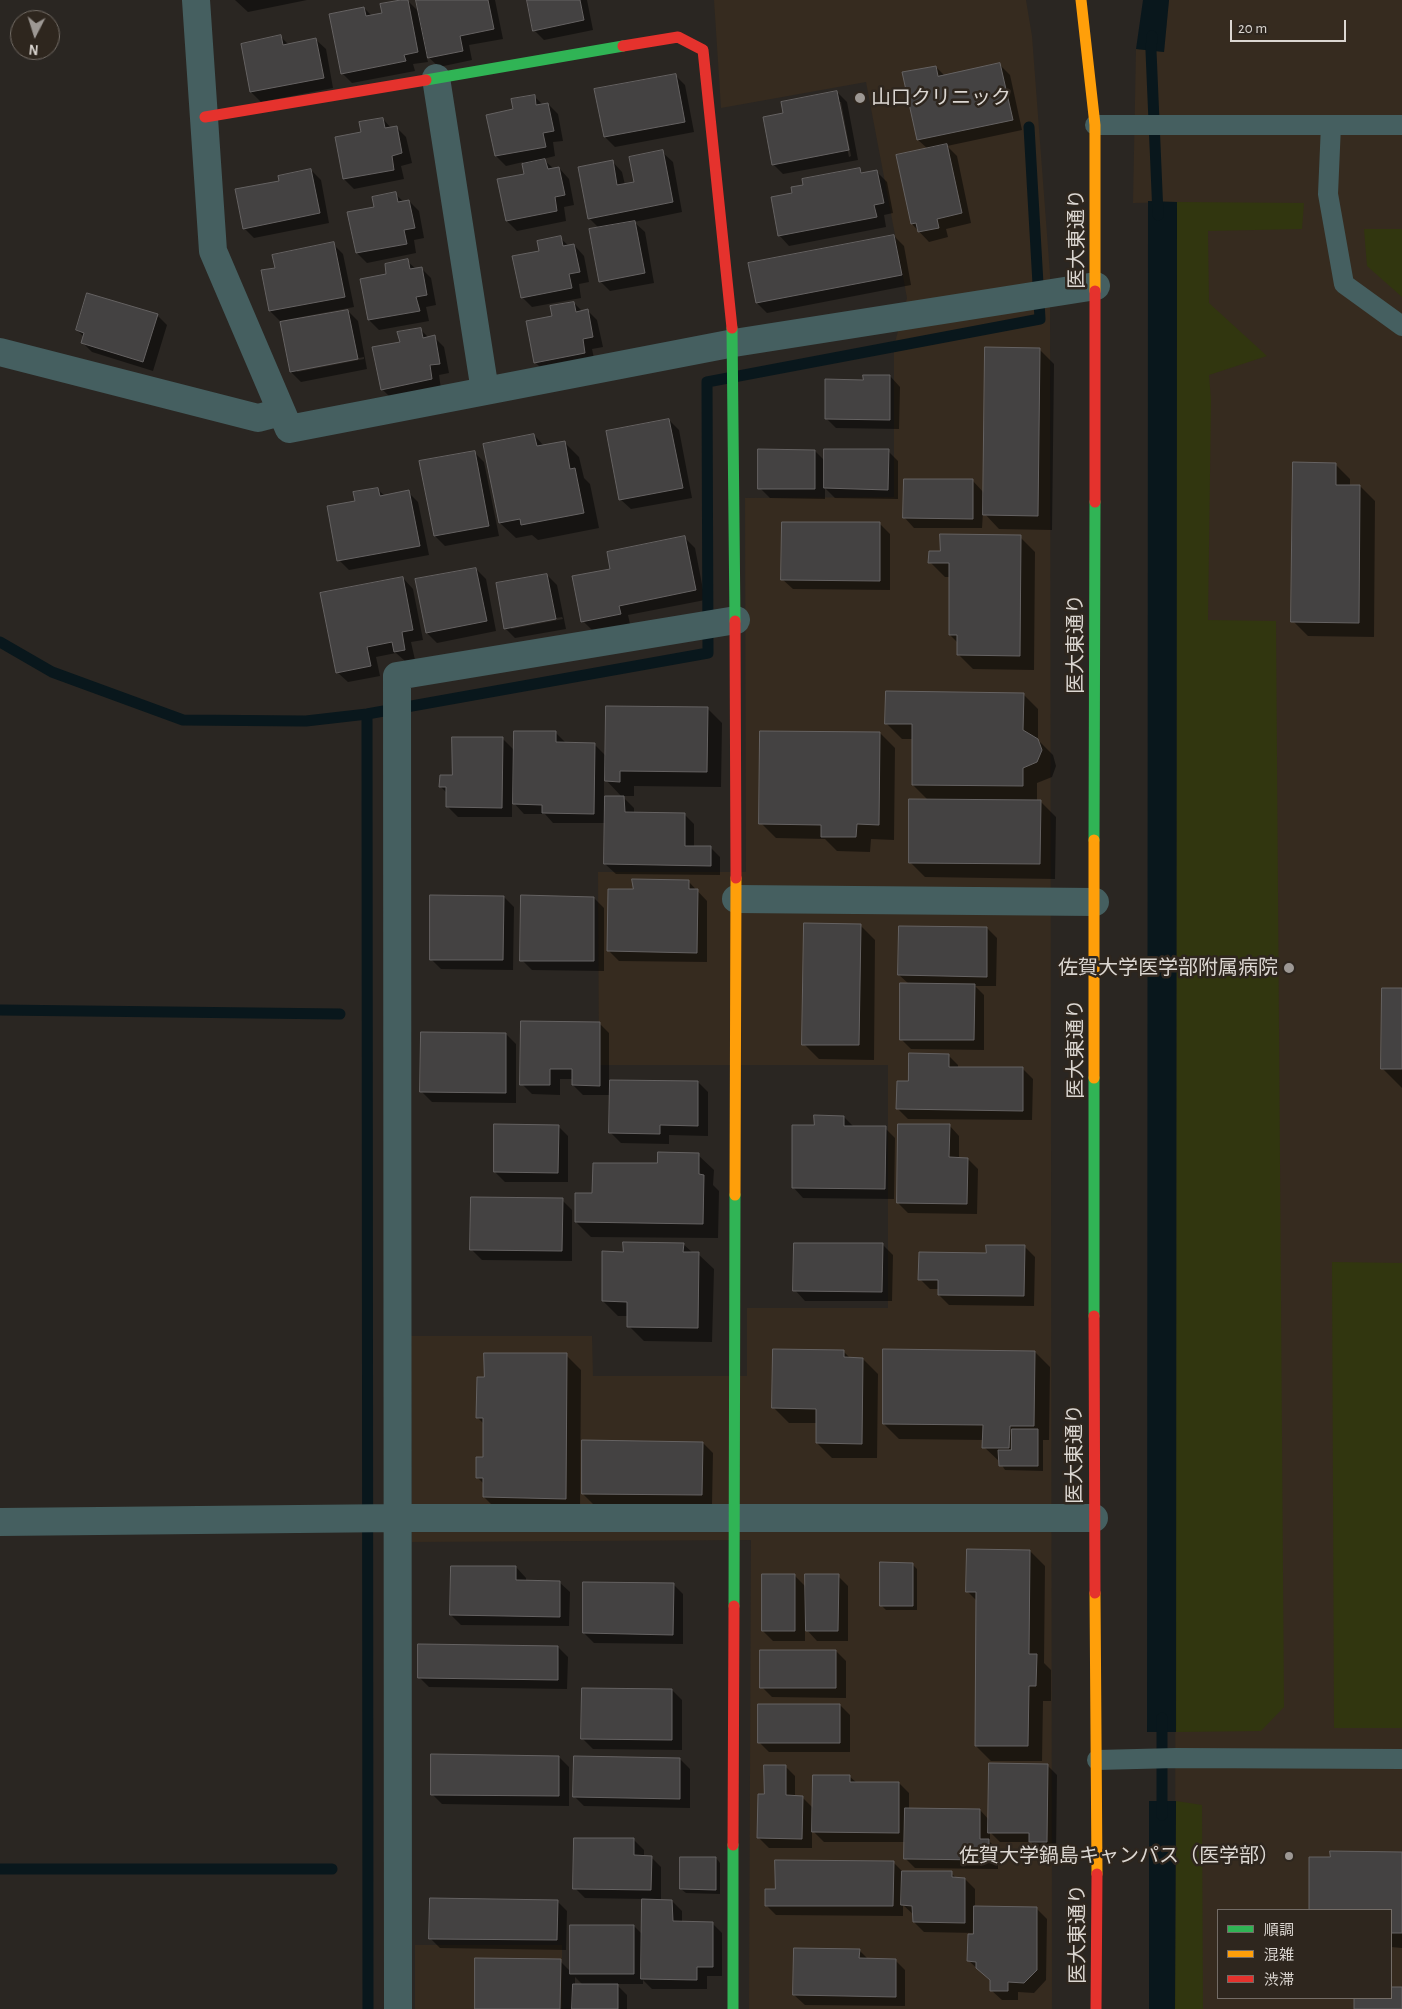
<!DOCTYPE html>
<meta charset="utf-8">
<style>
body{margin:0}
#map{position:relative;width:1402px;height:2009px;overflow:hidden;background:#2a2622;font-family:"Alegreya Sans","Noto Sans JP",sans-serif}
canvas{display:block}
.legend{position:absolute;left:1217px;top:1909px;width:175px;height:90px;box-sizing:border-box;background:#2e261e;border:1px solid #736c66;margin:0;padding:6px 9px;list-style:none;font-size:15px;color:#dbd6d1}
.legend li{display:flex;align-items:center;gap:10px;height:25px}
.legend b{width:25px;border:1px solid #736c66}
.north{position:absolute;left:10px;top:10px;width:50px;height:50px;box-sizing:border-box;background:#2e261e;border:1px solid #736c66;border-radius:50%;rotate:185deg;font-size:14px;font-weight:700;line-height:20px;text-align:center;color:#dbd6d1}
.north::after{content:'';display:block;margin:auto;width:18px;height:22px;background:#9d9894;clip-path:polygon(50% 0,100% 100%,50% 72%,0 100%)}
.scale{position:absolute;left:1230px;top:20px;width:116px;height:22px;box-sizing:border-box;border:2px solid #dbd6d1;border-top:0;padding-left:6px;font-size:15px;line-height:18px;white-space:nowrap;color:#dbd6d1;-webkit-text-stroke:4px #2e261e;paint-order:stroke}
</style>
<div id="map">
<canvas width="1402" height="2009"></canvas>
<ul class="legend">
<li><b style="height:6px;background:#30b455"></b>順調</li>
<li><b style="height:6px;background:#ff9f0a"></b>混雑</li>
<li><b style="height:6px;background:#e5322d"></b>渋滞</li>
</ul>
<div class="north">N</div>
<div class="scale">20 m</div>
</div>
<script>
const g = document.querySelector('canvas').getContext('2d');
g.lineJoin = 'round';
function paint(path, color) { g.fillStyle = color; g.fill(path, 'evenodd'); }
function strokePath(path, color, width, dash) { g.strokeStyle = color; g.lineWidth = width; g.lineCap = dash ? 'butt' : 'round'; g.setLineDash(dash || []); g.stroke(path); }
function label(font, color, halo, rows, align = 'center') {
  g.font = font + ' "Alegreya Sans","Noto Sans JP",sans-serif'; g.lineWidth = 5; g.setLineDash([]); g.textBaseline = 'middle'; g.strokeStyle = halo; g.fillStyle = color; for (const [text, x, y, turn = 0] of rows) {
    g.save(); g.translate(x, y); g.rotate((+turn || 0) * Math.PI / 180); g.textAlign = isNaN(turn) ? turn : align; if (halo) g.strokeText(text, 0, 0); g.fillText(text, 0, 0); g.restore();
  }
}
paint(new Path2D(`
 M714 0H1026L1032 36 1050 274 1052 2009H749L751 1540 412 1542 411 1336H592L593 1376H747V1308H888V1065H599L598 872H746L745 498 894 497V346L907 298 866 82 721 108Z
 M1169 0H1402V2009H1175L1177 202 1133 203 1136 49 1164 52ZM1218 1910H1391V1998H1218Z
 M415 1945H562V2009H415Z`), '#362b1f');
paint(new Path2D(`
 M1177 202 1304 203 1302 229 1208 231 1209 303 1267 356 1209 375 1211 400 1208 620 1276 621 1284 1707 1261 1731 1176 1732Z
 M1364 229H1402V297L1367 266Z
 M1332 1262 1402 1263V1728H1334Z
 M1176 1801 1202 1805 1203 2009H1175Z`), '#31360f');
paint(new Path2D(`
 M1143 0H1169L1164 52 1136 49Z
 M1148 201 1177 202 1176 1732H1147Z
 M1149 1801H1176L1175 2009H1149Z`), '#09171c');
paint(new Path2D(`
 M235 0H307L248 12Z
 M407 0 420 13 418 0H495L503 39 469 45 472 60 439 67 426 55 428 62 413 64 415 71 352 83 342 73 364 8 372 16 384 14Z
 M528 0H587L593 30 544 40 534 30Z
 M281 37 289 45 315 39 326 49 333 88 261 102 251 92Z
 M1000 65 1010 75 1022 130 947 146 957 156 971 223 946 229 948 237 929 242 912 224 928 149 918 140 936 67 945 76Z
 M675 75 685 85 694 132 615 147 605 137Z
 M837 92 847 102 858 160 783 174 773 164 784 114ZM838 102H841L851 156 849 157Z
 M534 96 543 105 548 104 558 114 563 141 553 142 555 156 543 159 554 169 559 168 569 179 574 205 564 207 566 221 517 231 507 221 525 175 523 162 506 166 496 156 514 110Z
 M383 119 391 128 396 127 406 137 412 163 401 166 404 179 354 189 344 179 363 133Z
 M662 152 673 162 682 212 634 222 645 232 654 283 610 291 600 281V229L589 218 612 161 622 172 625 185 636 183Z
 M859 169 864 174 877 172 887 182 893 213 884 215 886 227 789 246 779 235 794 194 805 186Z
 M311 170 321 180 329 223 254 238 244 228 281 182Z
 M395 194 404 202 409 201 419 211 424 238 414 240 416 253 367 263 357 253 375 207Z
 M894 236 904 246 911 285 767 313 757 303Z
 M560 238 569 246 574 245 584 256 589 282 579 284 581 298 532 307 522 297 540 252Z
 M333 244 343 254 354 307 280 321 270 311 276 269Z
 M407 261 416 269 421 268 431 278 436 305 426 307 429 321 379 330 369 320 388 275Z
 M574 303 582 311 587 310 597 320 603 347 592 349 595 363 545 372 535 362Z
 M348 311 358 321 367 369 301 382 291 372 282 323ZM364 357V359L297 372V370Z
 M157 315 167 325 153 371 92 352 82 342 84 337 77 330Z
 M420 329 429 338 434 337 444 347 449 373 439 375 441 389 392 399 382 389 401 343Z
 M1039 349 1054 364 1052 530 999 529 983 512 982 528H914L904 517 973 481 984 493Z
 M890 376 900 387 899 429 836 428 826 418 865 381Z
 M669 420 679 430 692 498 631 509 620 499Z
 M534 435 544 446 564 442 579 457 584 478 590 484 599 528 538 540 532 535 516 538 500 523 485 445Z
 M815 451 825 461 888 451 898 461V499L835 498 825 488V499L770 498 760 488Z
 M474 452 484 462 499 536 445 546 435 536Z
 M1335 464 1350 479V486H1360L1375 501 1374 637 1308 636 1293 621Z
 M377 489 385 496 408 492 418 502 429 555 349 570 339 560 356 502Z
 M880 524 890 534V590L793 589 782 579Z
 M1020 537 1035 552 1034 670 973 669 958 654V643L950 635 951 577H945L930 562 941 552Z
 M685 538 695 548 705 600 628 615 630 624 593 631 583 621Z
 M476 569 486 579 496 631 437 643 427 633Z
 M547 575 557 585 566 629 515 638 505 628ZM562 617 563 619 511 629V626Z
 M403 578 413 589 423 640 411 642 415 660 405 661 396 653 376 657 380 676 348 682 337 672Z
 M1023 694 1038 709V740L1053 755 1056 766 1052 777 1037 783V802H1041L1056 817 1055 879 925 877 910 862 928 800 913 785V739H902L887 724Z
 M707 708 722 723 721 787 634 786V796H622L634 808V813L684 814 694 824V847H710L720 857V875L616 874 605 864 606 823H553L545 814H524L512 801V817H458L448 807V794L441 787 502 738 515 751 556 733 566 743 594 744 606 756ZM604 778 623 798 604 797Z
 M880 733 895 748 894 840 871 839 870 852 837 851 825 839 776 838 761 823Z
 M688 881 707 901V962L619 961 609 951 634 890Z
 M504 897 514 907 513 970 441 969 431 959Z
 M594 898 604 908V971L532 970 522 960Z
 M860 925 875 940 874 1060 819 1059 804 1044Z
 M987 928 997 938 996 986H975L984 995V1050L911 1049 901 1039 909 984 899 975Z
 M1402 990V1088L1382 1068Z
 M599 1023 609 1033V1081L698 1082 708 1092V1136L669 1135V1144L621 1143 611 1133V1095H583L573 1085V1079H560V1095L532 1094 522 1084Z
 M506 1034 516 1044V1103L432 1102 422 1092Z
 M948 1055 958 1065V1068L1023 1069 1033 1079 1032 1120 908 1119 898 1109 910 1082Z
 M844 1117 854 1127 885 1128 895 1138 894 1199 803 1198 793 1187 816 1127Z
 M949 1125 959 1136V1159H968L978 1169 977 1214 908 1213 898 1203Z
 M558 1126 568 1136V1182H505L495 1172Z
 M698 1155 714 1170 713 1185 719 1191 718 1238 591 1237 576 1222 594 1194 659 1165Z
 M562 1200 572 1210V1261L482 1260 472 1250Z
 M683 1244 693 1253 698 1254 714 1269 712 1342 644 1341 629 1326V1316H618L603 1301 624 1253Z
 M883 1245 893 1255 892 1301H805L795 1290Z
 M1025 1247 1035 1257 1034 1306 949 1305 939 1295V1289H930L920 1279 987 1254Z
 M843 1351 851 1359H863L878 1374 877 1458H832L817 1443V1423H789L774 1408Z
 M1035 1352 1050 1367 1049 1440H1043V1471L1005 1470 1000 1462 984 1447V1440L899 1439 884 1424Z
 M566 1355 581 1370 580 1513 499 1512 484 1497V1484L477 1477 484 1458V1424L477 1417 485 1378Z
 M703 1443 713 1453 712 1505 593 1504 583 1494Z
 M1030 1551 1045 1566 1044 1663 1051 1670V1701H1043L1042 1761H991L976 1746 977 1601 968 1592Z
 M912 1564 917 1569V1610H886L881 1605Z
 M516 1567 526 1578V1582H559L570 1592 569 1626 461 1625 451 1615Z
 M795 1576 806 1587 838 1576 848 1586V1641H817L805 1628V1641H773L763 1631Z
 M673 1584 683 1594V1644L594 1643 584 1633Z
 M558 1647 568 1657 567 1689 429 1687 419 1677Z
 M836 1651 846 1661V1698L772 1697 762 1687Z
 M672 1690 682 1700V1750L593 1749 583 1739Z
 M840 1705 850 1715V1752H769L759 1742Z
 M559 1757 569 1767V1806L442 1804 432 1794Z
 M680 1759 690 1769V1808L584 1806 574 1796Z
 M1047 1765 1057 1775 1056 1852H1040L1031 1842H1000L990 1832V1842L998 1850V1869L915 1868 905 1858V1842H824L812 1830V1848H769L759 1838 765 1795 785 1766 795 1776V1797H802L814 1809 849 1776 857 1783H899L909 1793V1810H980L990 1821Z
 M634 1840 644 1850V1857H651L661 1867V1901H672L682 1911V1922L712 1923 722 1933V1976H707V1989H652L643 1980V1984H616L627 1995V2009H476L560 1961 571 1972 634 1926 643 1935V1899L585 1898 575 1888ZM575 1977 583 1985H575Z
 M1402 1853V1948L1391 1947V1910H1310L1311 1858Z
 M716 1858 720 1863V1894L686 1893 681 1889Z
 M893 1862 903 1872 951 1873 957 1879H965L975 1889V1908L1037 1909 1047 1919 1046 1980 1034 1993 1018 1992V2000H1002L991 1990V1981L969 1961 975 1933 924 1932 914 1922V1915L903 1905V1916L776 1915 766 1905 776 1890Z
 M557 1901 567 1911 566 1950 440 1948 430 1938Z
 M859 1950 869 1960H895L905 1970V2006L805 2005 794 1995Z`), '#0007');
strokePath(new Path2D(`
 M1152 36 1151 51 1158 215
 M0 642 52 672 183 720 306 721 367 714 708 653 707 382 1040 319 1029 127
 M367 714 368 2009
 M0 1010 340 1014
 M1162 1815V1718
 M0 1869H332`), '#09171c', 11);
const building = new Path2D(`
 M401 0H408L418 52 404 55 406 61 341 74 329 14 364 7 366 16 382 13 380 4Z
 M416 0H488L494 29 460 36 463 51 428 58Z
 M527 0H580L584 20 533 31Z
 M281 35 283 45 316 38 324 78 250 92 241 44Z
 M1000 63 1013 120 917 140 902 72 936 66 938 76Z
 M676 74 685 122 604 137 594 89Z
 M837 91 849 150 772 165 763 117 783 113 781 102Z
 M535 95 536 105 548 103 554 131 543 133 546 147 495 156 486 115 513 109 511 99Z
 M383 118 385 128 397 126 402 153 392 156 394 170 343 179 335 137 361 132 359 122Z
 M947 144 962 213 937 219 939 228 918 232 916 223 911 224 896 155Z
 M663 150 673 202 588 219 578 167 613 160 617 185 634 182 629 157Z
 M545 159 548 169 559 167 565 195 555 197 557 211 506 221 497 179 524 174 522 164Z
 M860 168 861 173 877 170 884 203 874 205 877 217 778 236 771 197 792 193 791 187 803 185 802 179Z
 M311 169 320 213 243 229 235 189 279 181 278 176Z
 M396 192 398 202 409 200 415 228 404 230 407 244 356 253 347 212 374 207 372 197Z
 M635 221 645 273 599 282 589 229Z
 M894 235 902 275 756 303 748 263Z
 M561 236 563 246 574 244 580 272 569 274 572 288 521 298 512 256 539 251 537 241Z
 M334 242 345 297 269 311 261 270 275 268 272 255Z
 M408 259 410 269 422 267 427 295 416 297 420 311 368 320 360 279 386 274 385 264Z
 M87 293 158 314 143 362 81 343 84 333 76 330Z
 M574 302 576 312 588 309 593 337 583 339 585 353 534 363 526 321 552 316 550 306Z
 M348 310 358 359 290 372 280 322Z
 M421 328 423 338 435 335 440 364 430 365 432 379 381 390 372 347 400 342 397 332Z
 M985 347 1040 348 1038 516 983 515Z
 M863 375H890V420L825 419V379L863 380Z
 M669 419 683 488 619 500 606 431Z
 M534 434 537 446 565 441 570 469 575 468 584 513 521 525 520 519 499 523 483 444Z
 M758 449 815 450V489H758Z
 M824 449H889L888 490 824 488Z
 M475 451 489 526 434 536 419 461Z
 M1293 462 1336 463V485H1360L1359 623 1291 622Z
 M904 479H973V519L903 518Z
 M378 488 380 496 409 490 420 546 337 561 327 506 355 501 353 492Z
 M782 522H880V581L781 580Z
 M940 534 1021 535 1020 656 957 655V635H949V563H928L929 551H940Z
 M685 536 696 590 619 606 621 614 581 622 572 576 610 569 607 552Z
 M476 568 487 621 426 633 415 579Z
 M547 574 556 619 504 629 496 583Z
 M403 577 413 630 402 632 405 650 394 652 392 642 367 647 371 666 336 673 320 593Z
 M886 691 1024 693 1023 730 1038 739 1042 750 1037 762 1023 768V786L912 785V724H885Z
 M606 706 708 707 707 772 620 771V782L605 781Z
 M514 731H556V742L595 743 594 814 542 813V805L513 804Z
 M760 731 880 732 879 825 857 824 856 837H821V825L759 824Z
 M452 737H503L502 808 446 807V787H439L440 775H452Z
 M605 796H624L625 812 685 813V846H711V866L604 864Z
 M909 799 1041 800 1040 864 909 863Z
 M632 879 689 880V889H698L697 953 607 951 608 889H633Z
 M430 895 504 896 503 960H430Z
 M521 895 594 897V961H520Z
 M804 923 861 924 859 1045H802Z
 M899 926 987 927V977L898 975Z
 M900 983 975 984 974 1040H900Z
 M1382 988H1402V1069H1381Z
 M521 1021 600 1022V1086L572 1085V1069H550V1085H520Z
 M421 1032 506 1033V1093L420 1092Z
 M909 1053 949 1054V1067H1023V1111L896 1109 897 1081H908Z
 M610 1080 698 1081V1126L660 1125V1134L609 1133Z
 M814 1115 844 1116V1126H886L885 1189 792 1188V1125H814Z
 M494 1124 559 1125 558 1173 494 1172Z
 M898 1124H950L949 1157 968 1158 967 1204 897 1203Z
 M658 1152 699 1153V1174L704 1175 703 1224 575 1222V1193H592L593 1163H657Z
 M471 1197 563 1198 562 1251 470 1250Z
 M623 1242 684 1243 683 1252H699L698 1328 627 1327V1302L602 1301V1251L623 1252Z
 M794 1243H883L882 1292 793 1291Z
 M986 1245H1025L1024 1296 938 1295V1280H918L919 1252 986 1253Z
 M773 1349 844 1350V1357L863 1358 862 1444 816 1443V1409L772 1408Z
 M883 1349 1035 1351 1034 1426H1010L1009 1448H982L983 1425 883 1424Z
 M484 1353H567L566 1499 483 1497V1478H476V1457H483V1418H476L477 1377H484Z
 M1012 1429H1038V1466H999L998 1450H1011Z
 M582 1440 703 1442 702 1495 582 1494Z
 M967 1549 1030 1550 1029 1654H1037L1036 1686H1029L1028 1746H975L976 1592H966Z
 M880 1562 913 1563V1606H880Z
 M451 1566H516V1580L560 1581V1617L450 1615Z
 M762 1574H795V1631H762Z
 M805 1574H839L838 1631H806Z
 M583 1582 674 1583 673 1635 583 1633Z
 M418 1644 558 1646V1680L418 1678Z
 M760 1650H836V1688H760Z
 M582 1688 672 1689V1740L581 1739Z
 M758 1704H840V1743H758Z
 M431 1754 559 1756V1796L431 1795Z
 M574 1756 680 1758V1799L573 1797Z
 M989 1763 1048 1764 1047 1842H1029V1833H988Z
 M764 1765H786V1795L803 1796 802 1839 757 1838 758 1794H764Z
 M813 1775H850V1782H899V1833L812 1832Z
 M905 1808 980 1809V1839H989V1860L904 1859Z
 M574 1838H634V1855L652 1856 651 1890 573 1889Z
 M1330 1851 1402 1852V1933H1391V1910H1309V1857H1330Z
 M680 1857H716V1890L680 1889Z
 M775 1860 894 1861 893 1906H765V1889H775Z
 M902 1871H952V1877L965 1878V1923L913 1922 912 1906 901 1905Z
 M430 1898 558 1900 557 1940 429 1939Z
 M642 1899 672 1900 673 1921 713 1922V1967H697V1980L641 1979Z
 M974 1906 1037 1907V1970L1024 1983 1008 1982V1991H990V1980L976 1968V1962L967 1961 968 1934H973Z
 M570 1925H634V1974H570Z
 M794 1948 860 1949 859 1958 896 1959V1997L793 1995Z
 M475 1958 561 1959 560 2009H475Z
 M573 1984H618V2009H572Z
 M1391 1987H1402V2009H1354V1998H1391Z`);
paint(building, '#444242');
strokePath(building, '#656262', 1);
strokePath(new Path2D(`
 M1095 125H1402
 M1331 125 1328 194 1344 284 1402 326
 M1097 1760 1176 1758 1402 1759`), '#455f60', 20);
strokePath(new Path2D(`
 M196 0 213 251 289 429 734 343 1096 286
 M436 78 485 391
 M0 352 258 418 281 412
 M736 899 1095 902
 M0 1522 397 1518H1094
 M398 2009 397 676 736 620`), '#455f60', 28);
strokePath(new Path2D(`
 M426 80 623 46
 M732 328 735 621
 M1094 840 1095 502
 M1094 1316V1078
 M734 1606 735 1195
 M733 2009V1845`), '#30b455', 11);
strokePath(new Path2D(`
 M1081 0 1095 125V291
 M1094 1078V840
 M735 1195 736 878
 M1095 1593 1097 1874`), '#ff9f0a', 11);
strokePath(new Path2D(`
 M623 46 678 37 703 50 732 328
 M205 117 426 80
 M1095 502V291
 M735 621 736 878
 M1094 1316 1095 1593
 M733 1845 734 1606
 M1096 2009 1097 1874`), '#e5322d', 11);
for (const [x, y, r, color] of [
 [860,98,6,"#9d9894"],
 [1289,968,6,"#9d9894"],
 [1289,1856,5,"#9d9894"]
]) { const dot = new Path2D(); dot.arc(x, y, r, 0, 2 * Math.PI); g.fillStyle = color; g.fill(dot); strokePath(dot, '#2e261e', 2); }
label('20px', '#dbd6d1', '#2e261e', [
 ["山口クリニック",871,98,"left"],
 ["佐賀大学医学部附属病院",1278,968],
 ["佐賀大学鍋島キャンパス（医学部）",1279,1856]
], 'right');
label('20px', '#dbd6d1', '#2e261e', [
 ["医大東通り",1077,239,-90],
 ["医大東通り",1076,644,-90],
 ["医大東通り",1076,1049,-90],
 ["医大東通り",1075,1454,-90],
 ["医大東通り",1078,1934,-90]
]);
</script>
